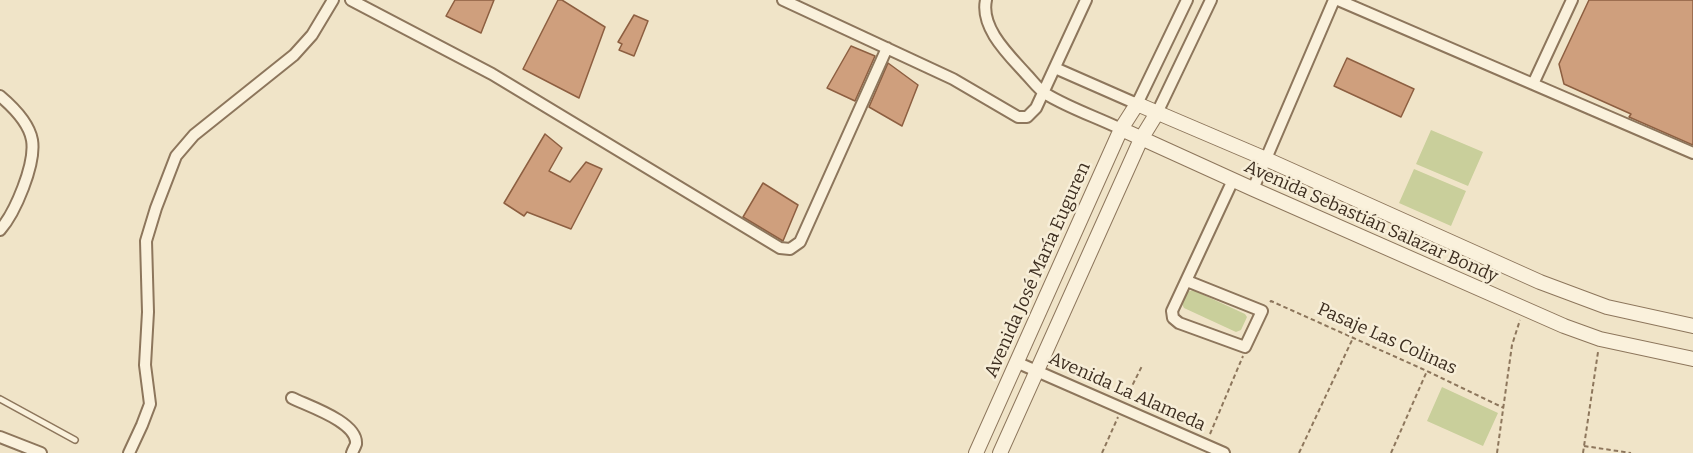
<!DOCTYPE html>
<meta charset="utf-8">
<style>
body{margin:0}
canvas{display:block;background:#f0e4c8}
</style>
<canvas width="1693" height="453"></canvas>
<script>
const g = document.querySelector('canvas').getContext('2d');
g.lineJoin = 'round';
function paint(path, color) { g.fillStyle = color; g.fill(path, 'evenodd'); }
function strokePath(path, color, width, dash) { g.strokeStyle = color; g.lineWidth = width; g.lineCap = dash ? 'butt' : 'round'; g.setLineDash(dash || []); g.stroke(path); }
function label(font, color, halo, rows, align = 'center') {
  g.font = font + ' Bitter,serif'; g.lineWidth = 5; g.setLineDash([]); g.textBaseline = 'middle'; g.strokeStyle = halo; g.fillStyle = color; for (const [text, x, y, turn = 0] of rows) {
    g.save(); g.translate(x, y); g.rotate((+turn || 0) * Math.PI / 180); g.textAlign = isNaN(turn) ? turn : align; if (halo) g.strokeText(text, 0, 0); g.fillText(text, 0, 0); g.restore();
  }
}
paint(new Path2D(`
 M1431 130 1483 152 1468 186 1416 164Z
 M1414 169 1466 191 1451 226 1399 203Z
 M1193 290 1245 314 1247 317 1241 330 1236 332 1184 308 1182 304 1187 292Z
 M1442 387 1498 413 1483 446 1427 421Z`), '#c9cf9b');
const building = new Path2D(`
 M455 0H494L481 33 446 16Z
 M558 0H562L605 27 579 98 523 69Z
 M1589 0H1693V145L1629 117 1631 114 1564 84 1559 64Z
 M634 15 648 21 634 56 619 50 622 44 618 42Z
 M851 46 875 56 855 101 827 88Z
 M1347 58 1414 89 1401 117 1334 86Z
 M888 63 918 85 902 126 869 107Z
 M545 134 562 148 549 171 570 182 586 162 602 169 571 229 527 212 524 216 504 203Z
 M763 183 798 205 783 241 743 217Z`);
paint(building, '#cf9f7d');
strokePath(building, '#8d5f41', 1.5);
const service = new Path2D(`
 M0 399 75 440`);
const minor = new Path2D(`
 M351 0 492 74 780 248 790 249 800 242 887 48
 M783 0 953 79 1018 117H1027L1036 108 1086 0
 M986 0C980 28 1009 55 1026 74 1032 80 1038 89 1046 94 1069 108 1096 117 1121 129
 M1338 0 1693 153
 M1055 68 1137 104 1187 0
 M1533 84 1572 0
 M0 96C13 107 29 123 32 140 36 164 15 213 0 230
 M1157 113 1211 0
 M1253 189 1334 0
 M1187 281 1262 311 1245 347 1179 323 1173 318 1172 311 1233 180
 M1016 362 1224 453
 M292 398C308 406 358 422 356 444 355 447 353 450 352 453
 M0 437 41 453
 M129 453 142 425 150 404 145 365 148 312 146 241 156 208 176 156 194 135 294 55 312 35 333 0`);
const tertiary = new Path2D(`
 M1121 129 1253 189 1564 326 1600 339 1693 359
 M976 453 1121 129 1137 104 1266 159 1540 282 1607 307 1693 326
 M1000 453 1141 139 1157 113`);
strokePath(service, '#8d765c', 8);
strokePath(minor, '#8d765c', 14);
strokePath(tertiary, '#8d765c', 16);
strokePath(new Path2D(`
 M1270 302 1271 301 1427 371 1504 408
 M1126 398 1142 366
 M1210 434 1243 356
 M1584 446 1631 453
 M1102 453 1118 417
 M1299 453 1353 338
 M1391 453 1427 371
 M1497 453 1512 345 1520 320
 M1583 453 1598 352`), '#8d765c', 2, [4.5, 3]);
strokePath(service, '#faf1dc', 5);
strokePath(minor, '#faf1dc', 10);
strokePath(tertiary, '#faf1dc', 14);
label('18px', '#3d2e20', '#f7eed8', [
 ["Avenida Sebastián Salazar Bondy",1371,222,24],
 ["Avenida José María Euguren",1038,270,-66],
 ["Pasaje Las Colinas",1387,339,24],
 ["Avenida La Alameda",1127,392,24]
]);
</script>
